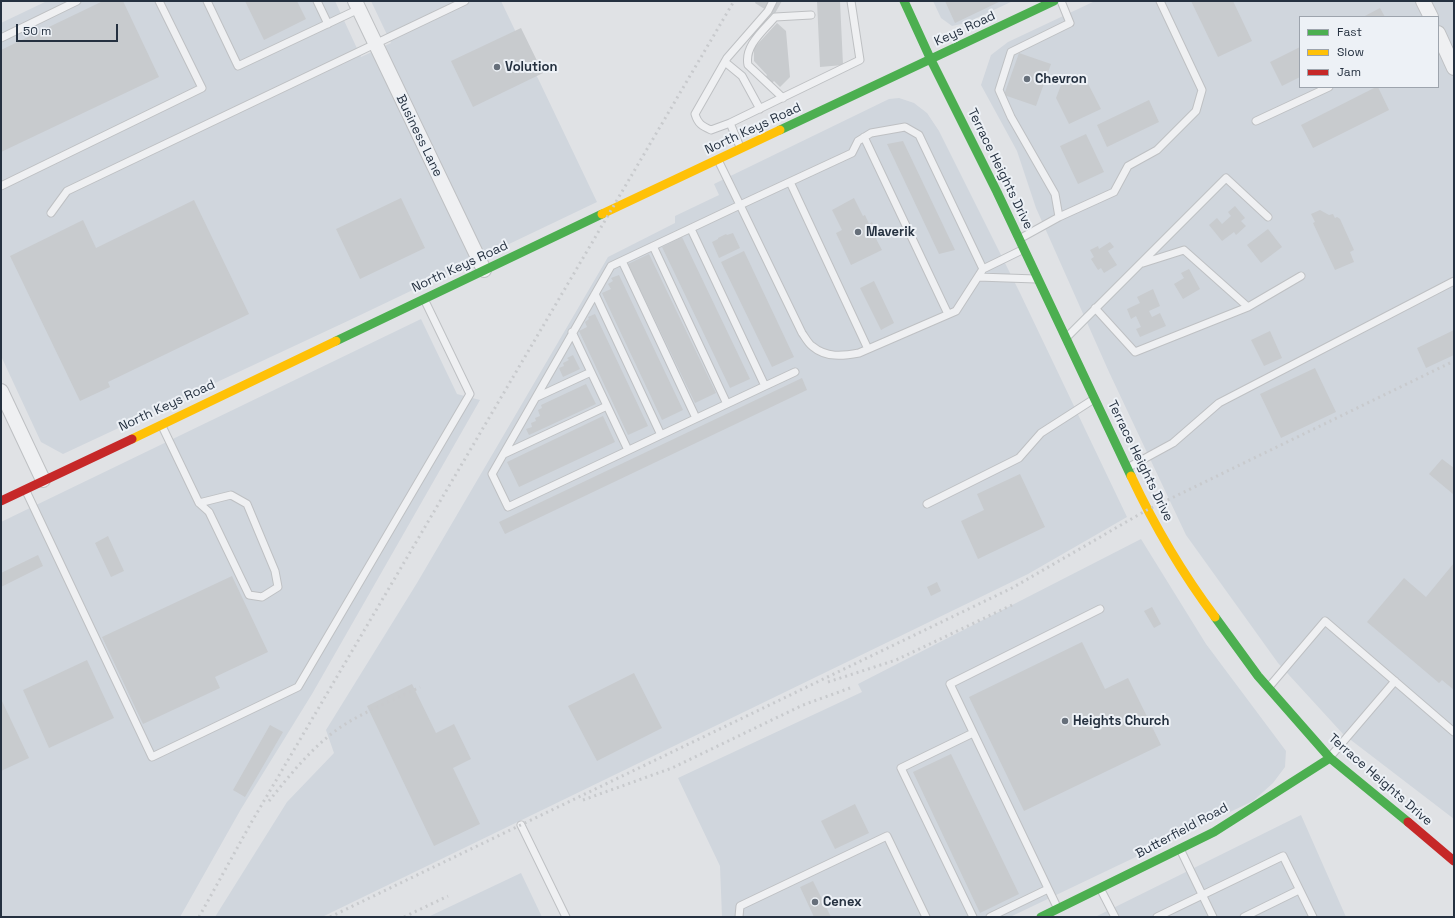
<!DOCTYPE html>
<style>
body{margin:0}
#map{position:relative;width:1455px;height:918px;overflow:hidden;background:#e0e2e5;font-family:"Space Grotesk",sans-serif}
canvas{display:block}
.frame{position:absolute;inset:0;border:2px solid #253140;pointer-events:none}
.legend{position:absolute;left:1299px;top:16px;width:140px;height:72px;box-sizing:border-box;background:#edf1f6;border:1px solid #9da4ad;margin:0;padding:5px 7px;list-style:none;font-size:12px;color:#253140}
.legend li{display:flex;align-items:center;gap:8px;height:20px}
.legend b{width:20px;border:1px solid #9da4ad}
.scale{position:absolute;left:16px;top:24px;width:102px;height:18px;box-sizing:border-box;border:2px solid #253140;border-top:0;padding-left:5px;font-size:12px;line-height:14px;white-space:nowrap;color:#253140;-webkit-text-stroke:3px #edf1f6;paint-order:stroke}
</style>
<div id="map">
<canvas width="1455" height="918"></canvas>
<div class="frame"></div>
<ul class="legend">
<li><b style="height:5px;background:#4caf50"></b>Fast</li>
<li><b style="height:5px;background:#ffc107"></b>Slow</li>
<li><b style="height:5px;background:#c62828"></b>Jam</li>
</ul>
<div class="scale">50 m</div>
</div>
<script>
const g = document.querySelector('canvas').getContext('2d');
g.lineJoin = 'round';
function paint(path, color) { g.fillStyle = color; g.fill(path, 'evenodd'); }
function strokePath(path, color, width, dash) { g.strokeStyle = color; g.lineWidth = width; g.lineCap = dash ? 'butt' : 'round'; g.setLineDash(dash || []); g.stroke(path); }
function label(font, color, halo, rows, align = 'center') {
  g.font = font + ' "Space Grotesk",sans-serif'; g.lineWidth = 4; g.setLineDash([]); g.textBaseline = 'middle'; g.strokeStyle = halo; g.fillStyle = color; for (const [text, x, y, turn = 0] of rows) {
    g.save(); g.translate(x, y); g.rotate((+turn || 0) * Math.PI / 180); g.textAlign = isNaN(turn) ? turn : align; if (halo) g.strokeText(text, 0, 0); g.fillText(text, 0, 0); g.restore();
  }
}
paint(new Path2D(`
 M47 1H335L361 57 391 43 371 1H501L597 202 352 319 63 454 41 442 1 356V23Z
 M933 1H1013L966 23 952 26 941 18Z
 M1095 1H1454V819L1343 734 1278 663 1186 535 1109 372 1036 208 1017 151 981 85 991 55 1008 42ZM1300 17H1438V87H1300Z
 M899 98 914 103 927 113 939 131 1020 293 1127 517 1028 574 322 917H215L287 802 334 753 326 730 417 583 608 257 675 223V216L719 195 714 184 889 99Z
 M421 319 457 394 480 400 312 694 241 809 180 917H1V522Z
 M1141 539 1206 644 1286 751 1285 767 1273 783 1253 801 1010 917H722L720 866 678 778 862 692 858 684Z
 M1301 815 1346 917H1097V916Z
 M521 873 542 917H428Z`), '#d0d6dd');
paint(new Path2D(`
 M103 1H123L159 77 1 152V50Z
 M245 1H297L306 19 264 40Z
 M756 1H782L774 15 755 3Z
 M817 1H840L843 65 820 67Z
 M945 1H1001L955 23Z
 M1191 1H1233L1252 41 1218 57Z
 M1380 8 1385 17H1363Z
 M777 23 786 31 790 77 780 87 774 81 771 84 765 78 767 75 754 61V48Z
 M521 28 543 73 473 107 451 61Z
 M1300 47V77L1282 86 1270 62Z
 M1019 53 1051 64 1036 106 1004 95Z
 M1083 74 1101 109 1069 124 1056 98 1061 85Z
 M1376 87H1378L1389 110 1313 148 1301 125Z
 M1149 100 1159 122 1107 147 1097 125Z
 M1086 134 1104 172 1078 184 1060 146Z
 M903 141 955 250 939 254 887 144Z
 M401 198 425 248 360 279 336 229Z
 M854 198 863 216 865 215 869 224 872 222 877 233 874 235 882 250 851 265 836 233 842 230 832 210Z
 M194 200 249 314 108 382 110 387 80 401 10 256 83 220 96 248Z
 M1235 206 1245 218 1241 221 1246 226 1236 235 1234 232 1222 241 1209 225 1217 218 1222 224 1231 216 1228 212Z
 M1320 210 1329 215 1333 214 1335 218 1337 217 1340 219 1354 250 1350 252 1354 262 1335 270 1313 223 1315 222 1311 214Z
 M1268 229 1282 247 1261 263 1247 245Z
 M733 233 740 248 719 258 712 242 718 239V238L726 234 727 235Z
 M682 237 750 379 730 388 662 247Z
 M1110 242 1114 247 1108 251 1117 265 1104 273 1101 268 1098 270 1091 259 1094 257 1090 250 1098 246 1099 249Z
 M744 251 794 357 772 367 721 262Z
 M649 254 716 393 695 403 628 264Z
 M1189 269 1200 289 1183 299 1174 284 1184 278 1181 273Z
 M619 275 683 410 662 420 602 293 611 289 608 284 613 281 611 278Z
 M874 281 894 323 881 330 860 288Z
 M1153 289 1160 306 1149 311 1152 317 1160 313 1166 326 1140 337 1136 329 1141 327 1136 316 1131 319 1127 309 1140 303 1137 297Z
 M595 314 648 426 628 435 579 331 587 327 585 322 589 319 588 317Z
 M1454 330V355L1426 368 1417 348Z
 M1270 331 1282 358 1264 366 1251 340Z
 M573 355 580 369 563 377 559 368 564 366 563 363 569 360 567 358Z
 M1315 368 1336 412 1281 438 1260 394Z
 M802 378 807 390 505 534 499 522Z
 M586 384 596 404 529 435 526 429 532 427 531 423 536 421 535 418 540 416 538 410 542 408 541 405Z
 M603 416 615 442 519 487 507 462Z
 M1442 459 1454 468V492L1453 494 1429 474Z
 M1020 474 1045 527 978 559 961 521 984 510 977 494Z
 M108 536 124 571 111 577 95 543Z
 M38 555 43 566 1 587V573Z
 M1454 563V690L1442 680 1439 683 1367 622 1404 578 1426 597Z
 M232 576 268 652 215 677 220 688 143 724 102 637Z
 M937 582 941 591 931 596 927 587Z
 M1152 607 1161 624 1154 628 1144 611Z
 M1082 642 1105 689 1128 678 1161 745 1024 811 969 697Z
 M87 660 114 718 49 748 23 690Z
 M634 673 662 728 597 761 568 706Z
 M412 684 436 733 454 724 471 759 453 768 480 824 434 846 367 706Z
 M1 699 29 758 1 771Z
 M270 725 283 732 245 797 233 790Z
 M951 754 1019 894 980 913 913 772Z
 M855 804 869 833 835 849 821 821Z
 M813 881 831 917H814L800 887Z`), '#c8cbce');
const lane = new Path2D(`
 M207 1 238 66 359 9
 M317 1 328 24
 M773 1 768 11 727 58 695 114C698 124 702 126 711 130L730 123 860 60 851 1
 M1 38 77 1
 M725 62 742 76 760 109
 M783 98 748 65C744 46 763 31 775 17L811 15
 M1256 121 1329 87
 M730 123 740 147
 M905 127 919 135 983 269 956 311 859 353C843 356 826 358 812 346 808 343 805 337 802 333L740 205 852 153 858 141 871 133Z
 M864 137 948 314
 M790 182 868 349
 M1 186 202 88 159 1
 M51 213 67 191 465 1
 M1059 217 1114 192 1128 166 1157 150 1196 111 1202 90 1160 1
 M691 229 765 386 508 507 492 474 611 266 740 205 718 160
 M1021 238 1059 217 1055 194 1011 117 999 90 1011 52 1070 23 1061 1
 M653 246 727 404
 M622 261 696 418
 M1143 263 1184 250 1248 307
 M983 269 1022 250
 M978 277 1036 279
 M595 294 661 435
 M1095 308 1135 352 1248 307 1301 276
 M572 332 628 450
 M1067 337 1226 178 1268 217
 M765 386 795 372
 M537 397 591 372
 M162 426 199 503 209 512 249 595 262 597 278 587 275 571 247 504 231 495 199 503
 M504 454 607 406
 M1129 467 1173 443 1219 403 1454 281
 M26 491 152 757 298 687 470 394 425 301
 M927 504 1019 458 1041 433 1094 399
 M1269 687 1325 621 1454 732
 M1330 757 1395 681
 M521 825 566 917
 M1181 851 1213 917
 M1101 890 1115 917
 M1057 907 950 684 1100 609
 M739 917 740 906 887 836 926 917
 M973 917 901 768 973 733
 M990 917 1048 889
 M1157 917 1283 856 1313 917
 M1244 917 1299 890`);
const street = new Path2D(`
 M355 1 484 270
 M1423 1 1431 17
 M1438 33 1454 68
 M1 391 43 480`);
strokePath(lane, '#bec0c3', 9);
strokePath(street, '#bec0c3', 16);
strokePath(lane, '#eff0f2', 7);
strokePath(street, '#eff0f2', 14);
strokePath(new Path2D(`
 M904 1 931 60 997 192 1131 476
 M780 130 1054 1
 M336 341 602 214
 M1215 617 1258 676 1330 758 1408 822
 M1041 917 1214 832 1330 758`), '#4caf50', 9);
strokePath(new Path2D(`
 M602 214 780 130
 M132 439 336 341
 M1131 476C1154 525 1182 573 1215 617`), '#ffc107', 9);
strokePath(new Path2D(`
 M1 501 132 439
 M1408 822 1454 861`), '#c62828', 9);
strokePath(new Path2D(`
 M828 682 896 660 1012 605
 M583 800 672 768 803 705 850 688
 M269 801C293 771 320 737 354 719 375 707 398 698 420 687
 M199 917 251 823 734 1
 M330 917 1012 588 1147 510 1454 361
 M404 917 448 896`), '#c8cacd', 3, [2, 4]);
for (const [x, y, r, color] of [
 [497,67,4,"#666f7a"],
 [1027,79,4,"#666f7a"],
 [858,232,4,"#666f7a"],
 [1065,721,4,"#666f7a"],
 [815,902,4,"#666f7a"]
]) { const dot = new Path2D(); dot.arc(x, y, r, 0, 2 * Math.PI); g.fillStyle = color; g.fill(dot); strokePath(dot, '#edf1f6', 1.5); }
label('13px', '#253140', '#edf1f6', [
 ["Keys Road",965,29,-25],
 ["North Keys Road",753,129,-25],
 ["Business Lane",419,136,64],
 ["Terrace Heights Drive",1000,169,64],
 ["North Keys Road",460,267,-25],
 ["North Keys Road",167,406,-25],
 ["Terrace Heights Drive",1140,461,64],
 ["Terrace Heights Drive",1380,780,41],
 ["Butterfield Road",1182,831,-28]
]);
label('bold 13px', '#253140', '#edf1f6', [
 ["Volution",505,67],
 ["Chevron",1035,79],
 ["Maverik",866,232],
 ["Heights Church",1073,721],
 ["Cenex",823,902]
], 'left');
</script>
